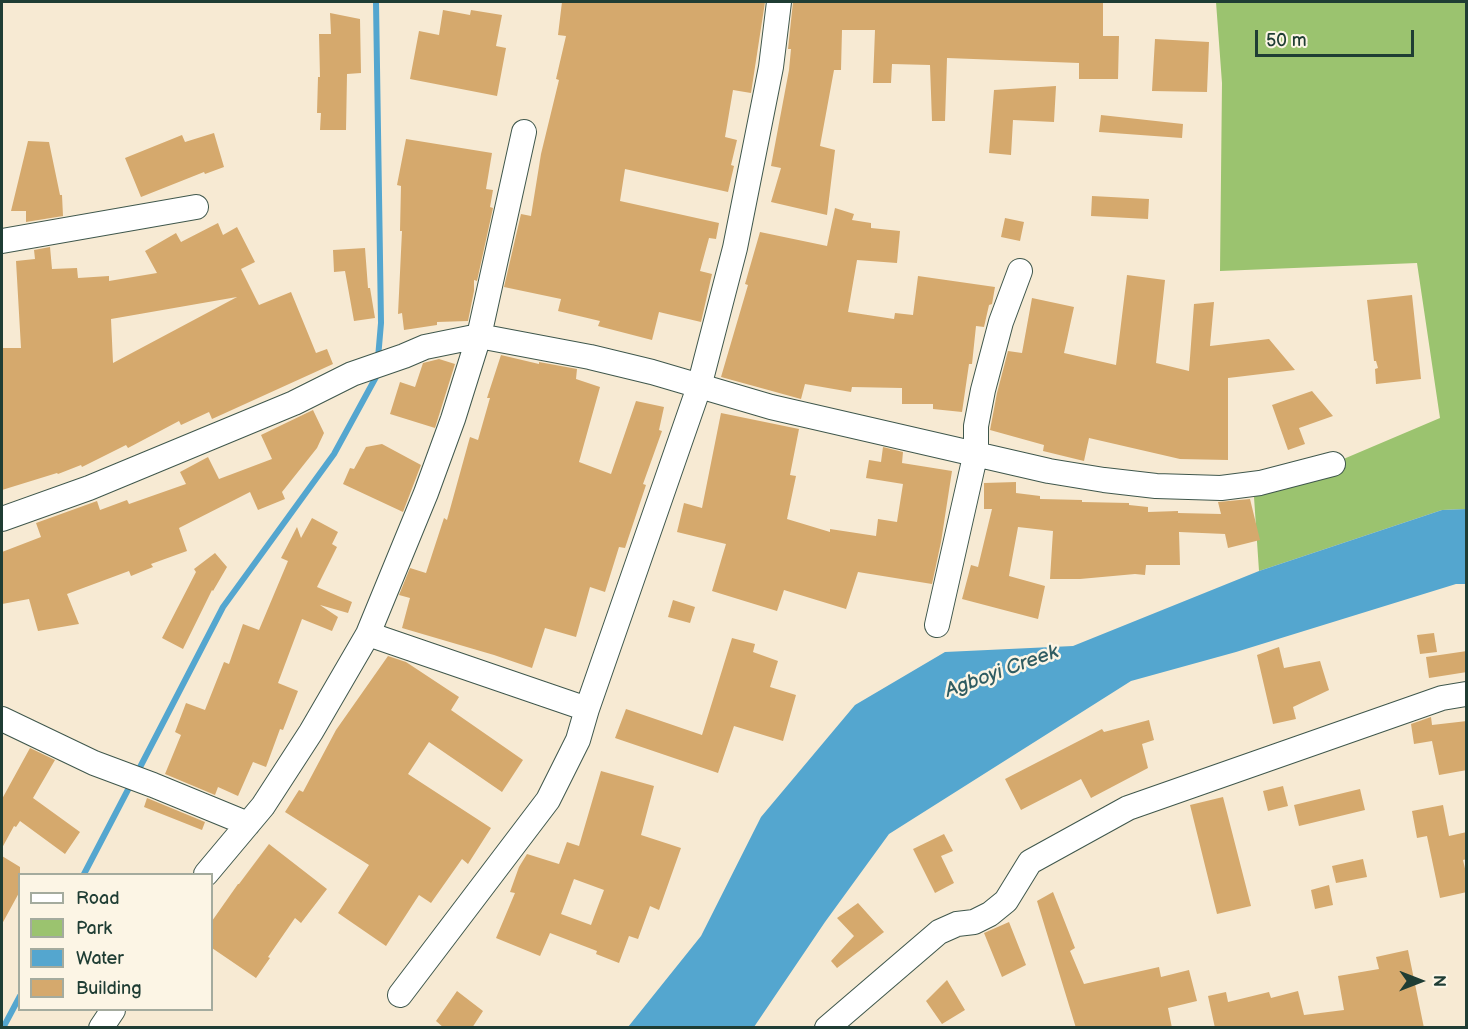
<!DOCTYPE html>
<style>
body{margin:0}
#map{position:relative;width:1468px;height:1029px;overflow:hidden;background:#f7ead3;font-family:"Balsamiq Sans",sans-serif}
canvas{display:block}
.frame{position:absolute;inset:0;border:3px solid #1f3d34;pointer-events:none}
.legend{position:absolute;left:18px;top:873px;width:195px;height:138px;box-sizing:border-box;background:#fcf5e5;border:2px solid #a4ab9e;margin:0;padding:8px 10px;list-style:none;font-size:18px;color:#1f3d34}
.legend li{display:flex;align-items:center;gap:12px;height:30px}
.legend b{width:30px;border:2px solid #a4ab9e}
.north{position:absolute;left:1390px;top:951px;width:60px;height:60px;-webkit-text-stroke:4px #fcf5e5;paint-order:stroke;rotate:90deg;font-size:16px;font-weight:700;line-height:24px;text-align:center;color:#1f3d34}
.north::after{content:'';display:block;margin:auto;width:21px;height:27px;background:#1f3d34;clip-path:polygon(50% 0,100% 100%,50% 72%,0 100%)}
.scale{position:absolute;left:1255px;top:30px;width:159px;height:27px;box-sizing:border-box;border:3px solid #1f3d34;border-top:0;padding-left:8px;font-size:18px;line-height:21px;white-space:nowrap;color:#1f3d34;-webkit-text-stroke:4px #fcf5e5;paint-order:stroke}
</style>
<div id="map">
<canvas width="1468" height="1029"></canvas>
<div class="frame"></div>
<ul class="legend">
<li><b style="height:8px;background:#fff"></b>Road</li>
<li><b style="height:16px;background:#9bc36f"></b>Park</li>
<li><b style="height:16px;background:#54a6cf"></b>Water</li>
<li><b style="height:16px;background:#d5a96d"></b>Building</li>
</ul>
<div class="north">N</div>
<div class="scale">50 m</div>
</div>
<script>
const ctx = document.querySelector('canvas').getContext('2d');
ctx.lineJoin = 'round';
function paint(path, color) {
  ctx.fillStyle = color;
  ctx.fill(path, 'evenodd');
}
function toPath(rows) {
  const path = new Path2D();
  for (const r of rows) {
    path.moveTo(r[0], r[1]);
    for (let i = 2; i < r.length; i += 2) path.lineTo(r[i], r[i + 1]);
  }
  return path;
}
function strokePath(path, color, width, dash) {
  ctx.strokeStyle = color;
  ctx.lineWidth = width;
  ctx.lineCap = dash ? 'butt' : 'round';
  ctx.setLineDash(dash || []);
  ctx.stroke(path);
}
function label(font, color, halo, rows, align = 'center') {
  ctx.font = font + ' "Balsamiq Sans",sans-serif';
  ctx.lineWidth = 5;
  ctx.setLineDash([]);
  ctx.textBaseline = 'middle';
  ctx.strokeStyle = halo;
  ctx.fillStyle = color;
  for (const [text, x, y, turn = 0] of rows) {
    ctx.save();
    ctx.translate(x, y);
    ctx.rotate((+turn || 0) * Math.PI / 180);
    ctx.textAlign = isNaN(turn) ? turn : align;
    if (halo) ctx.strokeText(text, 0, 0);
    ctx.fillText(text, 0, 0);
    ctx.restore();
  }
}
const green = toPath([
 [1216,2,1466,2,1466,509,1442,510,1259,571,1254,497,1440,418,1417,263,1220,271,1222,83]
]);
const water = toPath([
 [1466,509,1466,584,1456,584,1236,652,1131,681,889,834,825,922,754,1027,628,1027,701,936,761,817,855,705,945,652,1073,646,1259,571,1442,510]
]);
const stream = toPath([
 [376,2,381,323,378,358],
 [137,773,223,607,334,454,376,377,377,371],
 [84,874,132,782],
 [3,1028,20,996]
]);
const building = toPath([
 [562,2,765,2,751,93,733,90,725,137,737,140,731,165,734,166,728,192,625,169,620,201,719,223,716,239,709,238,700,271,712,274,701,322,659,312,652,340,598,326,600,321,558,311,561,299,504,287,521,214,531,216,541,154,559,80,556,79,566,36,558,35],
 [793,2,1103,2,1103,36,1119,36,1118,79,1079,79,1079,63,947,58,945,121,932,121,930,65,892,64,891,83,873,83,875,30,842,30,841,70,834,70,820,146,835,150,827,215,771,202,781,168,771,166,789,70,791,49,788,49],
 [443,10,470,15,471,10,502,15,496,46,506,48,497,96,410,79,419,31,439,35],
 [330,13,360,19,361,73,347,74,346,130,320,130,321,113,317,113,318,77,320,77,319,34,331,34],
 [1155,39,1209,42,1207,92,1152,91],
 [1056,86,1054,122,1013,120,1011,155,989,153,994,90],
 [1101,115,1183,124,1182,138,1099,132],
 [214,133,224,167,205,174,204,172,141,197,125,158,182,135,185,142],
 [406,139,492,153,486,189,493,190,490,207,493,208,477,281,474,280,474,291,468,321,437,322,437,325,404,330,402,313,398,314,402,231,400,231,401,186,397,185],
 [28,141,49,142,60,195,62,195,63,216,26,222,26,211,11,211],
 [1092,196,1149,199,1148,219,1091,216],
 [835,208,854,214,852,220,871,223,871,228,900,231,897,263,857,260,848,312,894,319,895,313,913,315,918,276,995,287,992,304,989,305,984,327,976,326,972,364,969,364,962,412,933,409,933,404,902,404,902,388,852,387,851,392,805,384,801,399,721,377,748,285,745,284,760,232,827,246],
 [1005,218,1024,222,1020,241,1001,237],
 [218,223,223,235,237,227,255,262,241,269,259,305,291,292,316,353,327,349,333,364,212,419,209,412,181,425,179,421,128,448,126,445,82,467,81,465,58,474,57,473,2,490,2,348,21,348,16,261,35,259,34,250,50,247,52,269,77,268,78,278,109,276,109,281,157,273,145,251,176,233,181,242],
 [237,297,113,363,111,319],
 [365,248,368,288,370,288,375,318,354,321,345,271,334,272,333,250],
 [1127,275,1165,280,1156,363,1189,371,1194,304,1214,302,1210,346,1269,339,1295,370,1228,378,1228,460,1180,459,1089,438,1084,461,1043,451,1044,445,990,430,997,393,1008,351,1022,353,1032,298,1074,307,1064,353,1116,365],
 [1412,295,1421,379,1376,384,1375,369,1378,368,1376,361,1374,361,1367,300],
 [501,355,539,364,539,362,577,369,576,379,600,387,579,462,611,474,636,401,664,407,659,430,662,431,643,484,646,485,625,548,619,547,605,592,590,587,576,637,545,628,532,668,494,655,402,628,410,598,399,595,410,568,426,573,444,518,447,520,470,437,478,440,490,398,487,398],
 [439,359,455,364,435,428,390,414,400,382,415,387,423,363],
 [1312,391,1333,416,1299,428,1305,444,1288,450,1272,405],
 [313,410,324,433,317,448,282,492,285,499,258,510,250,492,179,528,187,551,151,564,153,567,131,576,129,571,67,594,79,624,38,631,29,599,2,604,2,552,41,537,36,523,97,501,100,510,127,500,129,504,186,484,180,472,208,457,219,479,272,459,261,435],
 [721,413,799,429,790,475,796,476,787,519,830,532,830,529,876,536,878,519,897,522,903,484,866,478,869,460,881,462,883,447,903,452,902,463,952,471,941,542,932,584,858,572,846,609,784,590,777,611,712,591,726,544,677,532,684,503,702,508],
 [382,444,421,465,403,512,343,484,350,468,354,469,366,447],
 [1016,482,1016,493,1040,496,1040,499,1082,500,1082,502,1129,503,1129,505,1148,507,1148,512,1178,511,1178,513,1221,514,1218,502,1250,499,1260,540,1228,548,1225,534,1179,532,1180,565,1146,565,1145,575,1135,574,1080,579,1050,579,1053,531,1018,527,1009,576,1045,586,1038,619,962,599,971,565,978,567,992,509,984,509,984,483],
 [312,518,338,532,332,544,337,547,317,587,352,602,348,613,320,605,338,617,332,631,302,619,278,683,298,691,283,730,280,729,266,767,253,762,238,796,218,787,215,795,165,774,181,735,175,732,186,703,205,710,224,662,229,664,243,624,259,630,288,561,281,558,297,527,301,538],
 [215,553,227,567,213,591,212,590,183,649,162,638,196,572,194,569],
 [673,600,695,607,690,623,668,617],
 [1434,633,1437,652,1420,654,1417,635],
 [732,638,755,644,753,652,778,661,770,687,796,695,783,741,734,726,718,773,615,738,626,709,702,735],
 [1279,647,1284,668,1320,661,1329,690,1293,707,1296,719,1273,724,1257,655],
 [1467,651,1467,672,1429,678,1426,657],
 [388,656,406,662,459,697,451,710,523,760,502,792,429,742,408,774,491,828,468,864,462,859,431,903,419,895,386,946,338,913,369,865,285,812,299,790,303,792,336,730],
 [1431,717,1432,725,1467,721,1467,770,1439,775,1432,741,1414,744,1411,724],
 [1149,720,1154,740,1142,744,1148,768,1091,798,1081,779,1021,810,1005,779,1102,729,1104,732],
 [30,748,55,760,33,798,80,832,65,854,20,821,16,827,14,826,2,848,2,799],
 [601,771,654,786,641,835,681,848,659,910,650,906,638,939,629,936,619,963,596,954,597,951,550,933,540,956,496,938,515,893,510,892,519,867,527,854,559,864,567,842,579,846],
 [574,879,604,890,591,925,561,914],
 [1283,786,1288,806,1268,811,1263,791],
 [1360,789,1365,810,1299,826,1294,805],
 [1223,797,1251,906,1217,914,1190,805],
 [147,798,205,822,202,830,144,807],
 [1443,805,1449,836,1467,832,1467,859,1463,860,1467,877,1467,892,1440,898,1427,836,1417,838,1412,811],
 [944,834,953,851,941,856,954,883,935,893,913,849],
 [269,844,327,889,301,923,295,918,268,957,270,958,256,978,212,948,212,921,238,884,239,884],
 [2,856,20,867,20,891,2,924],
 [1363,859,1367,877,1336,883,1332,866],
 [1329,885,1333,905,1315,909,1311,890],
 [1053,892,1075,948,1070,951,1084,984,1159,967,1161,977,1189,970,1197,1001,1168,1008,1172,1028,1076,1028,1037,901],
 [858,903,884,932,837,968,831,961,854,936,837,918],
 [1009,922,1026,965,1002,977,984,933],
 [1408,950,1424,1028,1215,1028,1208,996,1226,992,1228,1002,1269,992,1271,998,1298,991,1304,1015,1344,1010,1338,976,1379,969,1376,957],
 [947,980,965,1010,942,1024,926,1001],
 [457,991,483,1011,472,1028,444,1028,436,1021]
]);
const street = toPath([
 [2,241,196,207],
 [2,519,89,488,294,403,352,374,404,356,425,347,479,336,590,357,652,372,771,407,1049,471,1104,480,1156,486,1221,488,1260,483,1333,464],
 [937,625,976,452,976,426,983,390,1001,322,1020,271],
 [368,634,587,709],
 [2,719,94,763,153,785,248,824],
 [206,874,263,806,311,732,368,634,426,493,453,419,479,336,524,132],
 [400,995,548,800,578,740,587,709,699,387,735,248,771,67,779,2],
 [101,1028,113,1010],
 [827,1028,939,932,957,924,974,922,990,914,1006,901,1030,862,1128,808,1442,698,1466,694]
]);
const waterNames = [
 ["Agboyi Creek",1002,672,-20]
];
paint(green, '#9bc36f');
paint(water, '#54a6cf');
strokePath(stream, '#54a6cf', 6);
paint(building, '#d5a96d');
strokePath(street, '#3f574c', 26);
strokePath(street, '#fff', 24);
label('italic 20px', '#2f5c62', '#fcf5e5', waterNames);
</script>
